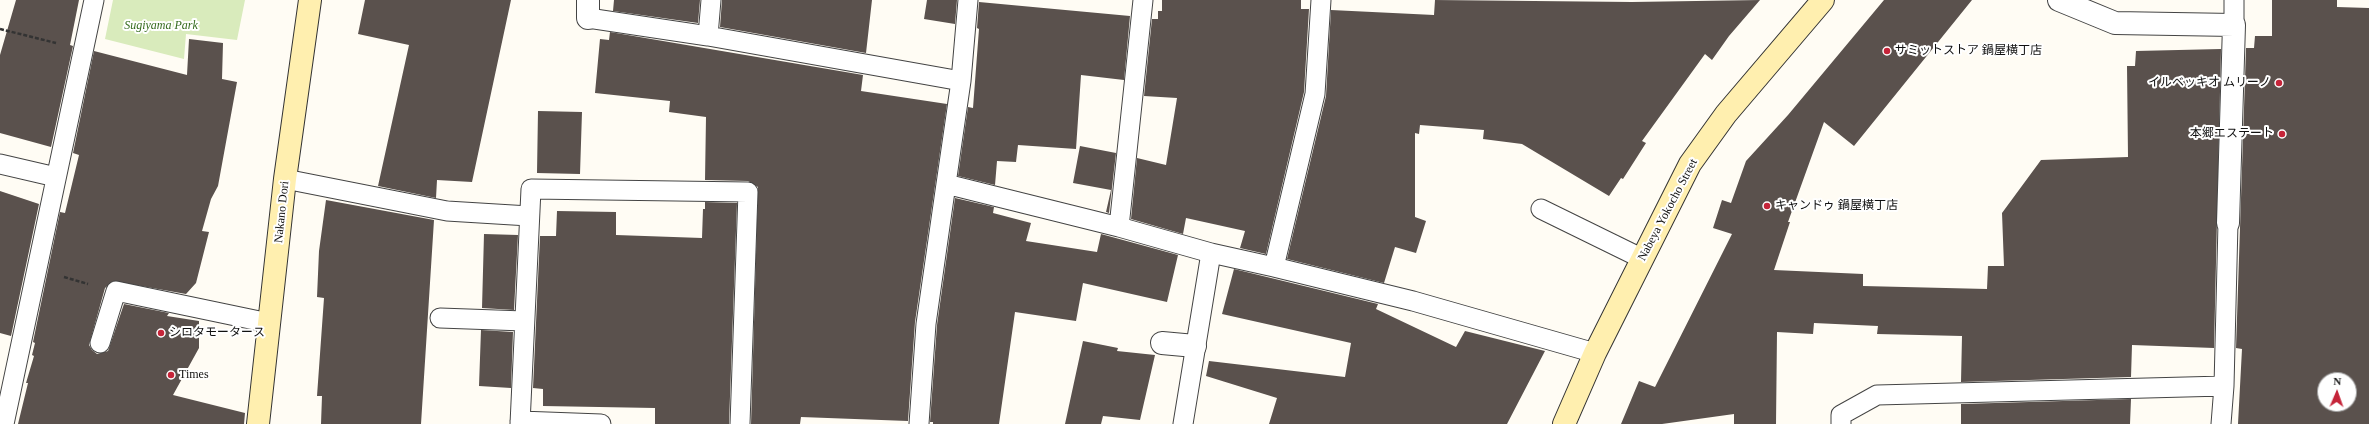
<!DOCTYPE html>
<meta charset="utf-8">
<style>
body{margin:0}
#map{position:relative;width:2369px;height:424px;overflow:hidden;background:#fffcf4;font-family:"Times New Roman",serif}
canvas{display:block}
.north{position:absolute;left:2317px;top:372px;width:40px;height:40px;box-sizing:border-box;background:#fff;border:1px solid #a0a0a0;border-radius:50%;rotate:2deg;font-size:11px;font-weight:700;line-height:16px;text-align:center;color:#111}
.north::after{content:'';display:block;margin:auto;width:14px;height:18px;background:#c52439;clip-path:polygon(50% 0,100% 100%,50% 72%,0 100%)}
</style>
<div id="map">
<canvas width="2369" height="424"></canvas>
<div class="north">N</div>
</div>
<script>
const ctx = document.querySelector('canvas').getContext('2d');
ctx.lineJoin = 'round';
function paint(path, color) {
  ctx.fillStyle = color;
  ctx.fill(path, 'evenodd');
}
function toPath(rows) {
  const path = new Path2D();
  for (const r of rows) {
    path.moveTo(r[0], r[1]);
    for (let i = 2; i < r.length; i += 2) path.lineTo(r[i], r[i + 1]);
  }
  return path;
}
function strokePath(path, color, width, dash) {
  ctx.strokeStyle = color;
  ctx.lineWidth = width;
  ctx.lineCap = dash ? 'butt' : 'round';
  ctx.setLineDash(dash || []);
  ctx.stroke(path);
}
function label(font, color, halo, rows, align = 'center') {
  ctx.font = font + ' "Times New Roman","Noto Sans JP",serif';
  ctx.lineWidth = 4;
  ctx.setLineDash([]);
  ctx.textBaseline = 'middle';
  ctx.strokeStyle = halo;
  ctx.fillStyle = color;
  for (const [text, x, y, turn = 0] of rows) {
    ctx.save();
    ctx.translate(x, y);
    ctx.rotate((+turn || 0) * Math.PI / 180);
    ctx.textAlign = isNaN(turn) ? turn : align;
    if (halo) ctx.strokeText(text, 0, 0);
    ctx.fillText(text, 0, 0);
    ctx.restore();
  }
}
const green = toPath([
 [113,0,245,0,237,40,186,34,184,59,105,39]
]);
const building = toPath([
 [16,0,79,0,70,45,73,46,51,147,0,133,0,55],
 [365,0,511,0,472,182,437,180,436,198,378,186,409,45,358,34],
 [614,0,700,0,698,23,613,11],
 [722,0,872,0,866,53,720,27],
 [927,0,957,0,955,24,924,19],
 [1162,0,1301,0,1301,9,1309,9,1304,92,1266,254,1240,248,1245,231,1186,218,1183,234,1131,219,1137,158,1166,165,1177,98,1144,96,1152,19,1158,19,1158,11,1162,11],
 [1435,0,1632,2,1760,0,1729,36,1712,60,1705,54,1642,141,1646,143,1623,179,1621,178,1609,196,1522,144,1483,139,1484,130,1420,125,1419,134,1415,133,1415,217,1426,221,1416,253,1395,247,1384,283,1287,259,1326,96,1331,10,1434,15],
 [1884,0,1972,0,1854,146,1824,122,1788,222,1790,222,1774,270,1863,274,1863,286,1987,289,1988,266,2004,266,2002,213,2041,160,2128,157,2127,66,2135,66,2136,51,2221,49,2214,348,2132,345,2131,377,1961,382,1962,336,1877,334,1878,326,1814,323,1813,334,1777,332,1776,424,1734,424,1734,414,1662,424,1621,424,1639,381,1655,387,1732,234,1713,228,1722,200,1731,203,1746,161,1788,115],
 [2272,0,2337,0,2337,7,2369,8,2369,424,2238,424,2242,349,2236,348,2246,48,2254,48,2255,36,2272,36],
 [2325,380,2349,380,2349,404,2325,404],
 [979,2,1130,16,1124,80,1081,75,1076,149,1018,145,1016,162,997,161,995,185,958,176,968,107,973,108,979,29,977,28],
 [610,32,863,75,861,91,947,104,915,322,908,421,801,417,800,424,751,424,758,187,748,181,705,180,706,117,669,112,670,101,595,93,600,39,609,40],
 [189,39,223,43,222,79,237,82,218,186,211,199,202,231,209,232,196,283,186,294,113,281,105,288,89,345,92,350,97,354,108,351,124,304,169,313,167,316,199,321,199,348,173,395,245,413,244,424,18,424,28,383,26,383,34,356,32,355,35,343,33,342,60,212,65,213,79,155,73,153,94,51,187,75],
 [538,111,582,112,580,174,537,173],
 [1080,146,1116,153,1109,213,1106,212,1111,190,1073,183],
 [0,191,39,204,11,336,0,333],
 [955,198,994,207,993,213,1031,223,1026,241,1097,252,1101,234,1178,255,1167,302,1083,283,1076,321,1015,312,999,424,933,424,933,422,930,422,937,325],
 [326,200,434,220,421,424,321,424,322,396,317,396,324,298,317,297,319,251],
 [705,202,737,203,729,424,655,424,655,408,543,406,543,389,533,388,540,236,556,236,557,211,616,212,616,235,702,238,703,209,705,209],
 [484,234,518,235,514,310,482,308],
 [1234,269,1378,304,1376,309,1456,347,1465,331,1545,351,1507,424,1269,424,1277,398,1206,376,1209,361,1345,377,1351,343,1222,314],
 [481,330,513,332,511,388,479,386],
 [1083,341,1118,348,1117,351,1155,355,1140,420,1103,416,1101,424,1065,424],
 [2131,399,2130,424,1961,424,1961,404]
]);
const path = toPath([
 [0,29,56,43],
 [64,277,88,284]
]);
const lane = toPath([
 [1321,0,1315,94,1274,267,1413,301,1595,353],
 [588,18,708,36,961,81],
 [2234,25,2234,0],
 [708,36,711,0],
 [0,164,56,177],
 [285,179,447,211,529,216],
 [946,184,961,81,968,0],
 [1541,209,1643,259],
 [1119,227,1143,0],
 [1211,253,1274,267],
 [440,318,524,321],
 [100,343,116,291,269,323],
 [520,421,601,424],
 [4,424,94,0],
 [520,424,531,189,748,192,740,424],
 [919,424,926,324,946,184,1119,227,1211,253,1183,424],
 [1841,424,1841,415,1877,395,2224,386],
 [2221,424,2224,386,2228,223]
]);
const street = toPath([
 [2059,0,2115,23,2234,25,2228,223],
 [588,18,588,0],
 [1162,343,1195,346]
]);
const secondary = toPath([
 [258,424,285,179,310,0],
 [1564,424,1595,353,1690,164,1726,114,1823,0]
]);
const markers = [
 [1887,51,4,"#c52439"],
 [2279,83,4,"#c52439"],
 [2282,134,4,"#c52439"],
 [1767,206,4,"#c52439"],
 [161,333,4,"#c52439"],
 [171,375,4,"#c52439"]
];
const parkNames = [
 ["Sugiyama Park",161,26]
];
const poiNames = [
 ["サミットストア 鍋屋横丁店",1895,51],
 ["イルベッキオ ムリーノ",2271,83,"right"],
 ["本郷エステート",2274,134,"right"],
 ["キャンドゥ 鍋屋横丁店",1775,206],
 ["シロタモータース",169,333],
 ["Times",179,375]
];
const streetNames = [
 ["Nabeya Yokocho Street",1668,210,-62],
 ["Nakano Dori",282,212,-84]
];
paint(green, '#d9ebbc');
paint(building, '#5a514d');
strokePath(lane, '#444', 21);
strokePath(street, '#444', 24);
strokePath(secondary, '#333', 24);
strokePath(path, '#333', 2.5, [4, 2]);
strokePath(lane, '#fff', 19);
strokePath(street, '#fff', 22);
strokePath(secondary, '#ffefaf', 22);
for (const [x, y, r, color] of markers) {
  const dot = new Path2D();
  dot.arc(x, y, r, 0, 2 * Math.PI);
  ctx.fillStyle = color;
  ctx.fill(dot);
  strokePath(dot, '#fff', 1.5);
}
label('italic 12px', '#356b1e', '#fff', parkNames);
label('12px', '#111', '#fff', poiNames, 'left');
label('12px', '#111', '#fff', streetNames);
</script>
